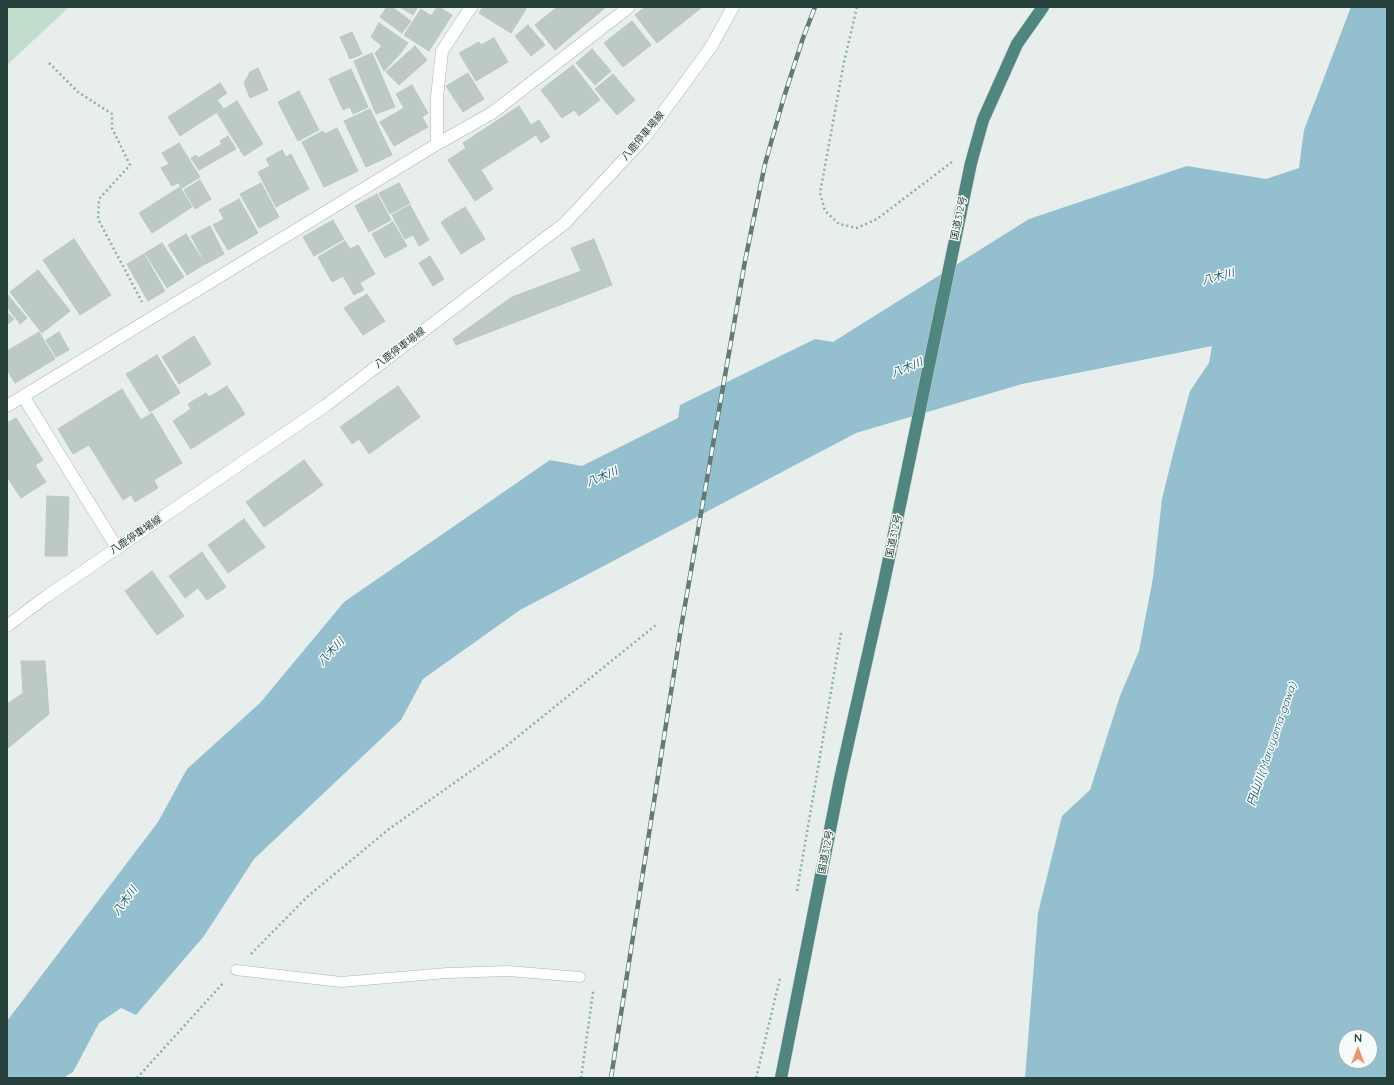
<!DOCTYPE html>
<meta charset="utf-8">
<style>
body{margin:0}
#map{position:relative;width:1394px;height:1085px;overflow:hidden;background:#e7eeec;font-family:Quicksand,sans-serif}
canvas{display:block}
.frame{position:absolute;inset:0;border:8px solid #26403c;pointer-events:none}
.north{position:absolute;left:1338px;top:1029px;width:40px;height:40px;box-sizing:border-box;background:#f7fbf9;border:1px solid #a3b0ad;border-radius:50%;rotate:0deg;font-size:11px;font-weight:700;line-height:16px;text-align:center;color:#26403c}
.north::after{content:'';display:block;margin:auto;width:14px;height:18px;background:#ea9869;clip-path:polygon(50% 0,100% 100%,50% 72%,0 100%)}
</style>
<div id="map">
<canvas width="1394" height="1085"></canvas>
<div class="frame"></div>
<div class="north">N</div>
</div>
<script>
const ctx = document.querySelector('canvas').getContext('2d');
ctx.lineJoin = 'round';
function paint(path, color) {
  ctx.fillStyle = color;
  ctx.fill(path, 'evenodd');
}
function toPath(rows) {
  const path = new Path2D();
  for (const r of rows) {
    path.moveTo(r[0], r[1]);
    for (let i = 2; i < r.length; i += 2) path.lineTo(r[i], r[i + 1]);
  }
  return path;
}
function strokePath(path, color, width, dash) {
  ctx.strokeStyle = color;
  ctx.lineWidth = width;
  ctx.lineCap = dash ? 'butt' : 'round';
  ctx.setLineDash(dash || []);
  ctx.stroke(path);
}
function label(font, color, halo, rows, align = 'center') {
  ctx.font = font + ' Quicksand,"Noto Sans JP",sans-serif';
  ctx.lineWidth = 3;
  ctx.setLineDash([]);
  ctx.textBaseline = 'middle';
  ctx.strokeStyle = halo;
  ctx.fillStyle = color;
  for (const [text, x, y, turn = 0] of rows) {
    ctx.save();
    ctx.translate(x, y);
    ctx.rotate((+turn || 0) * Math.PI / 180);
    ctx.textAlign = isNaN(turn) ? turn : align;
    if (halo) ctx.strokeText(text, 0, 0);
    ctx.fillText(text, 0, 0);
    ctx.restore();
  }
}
const green = toPath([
 [7,7,69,7,7,65]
]);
const water = toPath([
 [1351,7,1387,7,1387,1078,1025,1078,1038,913,1062,816,1090,790,1120,696,1139,651,1153,578,1162,499,1174,450,1190,391,1209,363,1212,346,1022,384,856,433,520,610,423,679,401,720,254,859,204,936,136,1015,121,1008,99,1023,73,1072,63,1078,7,1078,7,1021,158,822,187,769,260,703,344,602,550,460,582,466,678,418,680,405,815,339,833,342,1029,219,1187,166,1266,179,1299,168,1304,130],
 [1346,1037,1370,1037,1370,1061,1346,1061]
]);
const building = toPath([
 [387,7,392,7,411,21,402,33,380,17,387,7],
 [400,7,418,7,413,15,400,7],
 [437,7,439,7,452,15,429,51,404,35,421,9,431,16,437,7],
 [483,7,523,7,526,9,511,33,479,13,483,7],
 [557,7,606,7,555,50,535,25,557,7],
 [645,7,700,7,701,8,657,43,635,15,645,7],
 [632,21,651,45,623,67,604,43,632,21],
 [379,23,408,43,399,55,384,71,375,53,382,46,371,37,379,23],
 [528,25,545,45,531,56,515,36,528,25],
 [352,32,362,54,350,59,340,37,352,32],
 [494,38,508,62,476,81,459,53,479,42,481,45,494,38],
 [415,46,427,60,399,85,386,72,415,46],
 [592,49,611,71,595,85,576,63,592,49],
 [372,53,395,107,376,114,354,61,372,53],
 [573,65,600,100,579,116,574,110,562,118,541,90,573,65],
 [258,68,268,90,250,98,244,83,250,72,258,68],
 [351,69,368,107,353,114,350,107,343,110,329,79,351,69],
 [468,73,484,99,463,112,446,86,468,73],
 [613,74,635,100,617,115,595,89,613,74],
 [220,83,227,93,217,100,223,108,180,136,168,117,220,83],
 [412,85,428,113,422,117,428,127,394,146,380,122,404,108,396,94,412,85],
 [299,91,319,130,298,141,278,102,299,91],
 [237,101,263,144,244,156,217,113,237,101],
 [519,106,531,125,539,120,550,137,541,143,536,135,481,170,493,189,475,201,448,160,466,148,463,143,519,106],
 [370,109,392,155,366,167,344,121,370,109],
 [337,128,358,171,324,187,302,142,323,131,325,134,337,128],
 [228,136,236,149,199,170,191,158,196,155,198,158,222,144,220,141,228,136],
 [179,143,200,177,182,188,178,183,172,186,161,168,169,164,162,153,179,143],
 [282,150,286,157,291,154,309,189,276,207,258,172,270,166,266,159,282,150],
 [200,180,211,199,195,209,184,190,200,180],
 [261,183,279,217,259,228,240,194,261,183],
 [399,183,410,203,390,214,379,193,399,183],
 [180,187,192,207,152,233,139,213,180,187],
 [377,194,391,220,369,232,355,206,377,194],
 [239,199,258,233,228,250,213,225,224,219,219,210,239,199],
 [410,205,429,240,419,246,413,235,405,239,392,215,410,205],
 [465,207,485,239,461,254,441,222,465,207],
 [333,220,344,239,314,256,303,237,333,220],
 [393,222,407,246,385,258,372,234,393,222],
 [210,226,224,254,206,264,191,236,210,226],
 [186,234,205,264,187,275,168,245,186,234],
 [74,239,111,295,80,315,43,260,74,239],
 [594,239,612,285,456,345,453,339,512,297,581,271,571,248,594,239],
 [345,241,350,249,358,245,375,274,360,283,364,290,354,295,343,276,332,282,318,257,345,241],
 [162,243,184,277,167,288,145,253,162,243],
 [144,254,165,291,148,301,127,264,144,254],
 [430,256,444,279,433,286,419,263,430,256],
 [38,270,70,311,42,333,10,292,38,270],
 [7,294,27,318,20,324,7,307,7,294],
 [367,294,385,321,363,335,344,308,367,294],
 [7,312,14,319,7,325,7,312],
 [39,332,55,359,15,383,7,370,7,351,39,332],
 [59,332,69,350,56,357,46,340,59,332],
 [194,336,211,364,179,384,162,357,194,336],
 [157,355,180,393,150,412,126,374,157,355],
 [227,386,245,414,191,449,173,421,191,409,188,404,206,393,209,397,227,386],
 [398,386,420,417,369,454,359,439,352,444,340,427,398,386],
 [122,389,141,420,152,413,182,463,154,480,158,488,135,502,131,495,123,500,89,445,73,454,58,429,122,389],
 [16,418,43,460,35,465,46,482,21,498,7,477,7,423,16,418],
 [304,460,323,485,264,527,246,502,304,460],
 [47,496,69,497,67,556,45,556,47,496],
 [244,519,265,547,228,573,208,545,244,519],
 [202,552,226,587,207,600,198,588,185,598,169,576,202,552],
 [152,571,184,616,157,635,125,591,152,571],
 [21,661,45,661,49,714,7,749,7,704,23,693,21,661]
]);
const path = toPath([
 [857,7,844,62,820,193,825,211,839,224,857,228,877,219,952,162],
 [49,63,78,92,112,114,112,128,130,165,99,199,98,219,142,302],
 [797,891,841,633],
 [251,954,307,897,389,829,505,747,656,625],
 [137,1078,224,982],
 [581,1078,593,993,590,990],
 [756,1078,780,978]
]);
const service = toPath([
 [236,970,341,982,447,973,508,971,580,977]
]);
const minor = toPath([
 [437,144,437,97,442,51,471,7],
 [23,396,117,548],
 [7,406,437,144,492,113,629,7]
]);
const secondary = toPath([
 [7,626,47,596,325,406,565,223,645,137,711,47,733,7]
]);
const trunk = toPath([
 [781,1078,840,779,883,587,971,163,983,120,1017,44,1043,7]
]);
const rail = toPath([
 [611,1078,681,628,745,261,765,164,784,97,803,38,815,7]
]);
const streetNames = [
 ["八鹿停車場線",643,136,-50],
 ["国道312号",959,218,-78],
 ["八鹿停車場線",400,348,-37],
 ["八鹿停車場線",136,535,-34],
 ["国道312号",894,536,-78],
 ["国道312号",826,852,-79]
];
const waterNames = [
 ["八木川",1218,277,-15],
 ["八木川",907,368,-22],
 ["八木川",602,477,-23],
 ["八木川",331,652,-47],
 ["円山川(Maruyama-gawa)",1272,744,-71],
 ["八木川",125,901,-54]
];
paint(green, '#c1decc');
paint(water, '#93bfcf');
paint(building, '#bcc9c5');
strokePath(building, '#b9c8c3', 1);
strokePath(service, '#a9b6b4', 11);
strokePath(minor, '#a9b6b4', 13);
strokePath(secondary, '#a6b9b5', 13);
strokePath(trunk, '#c2cac8', 13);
strokePath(path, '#89b0a8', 2.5, [2, 3]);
strokePath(service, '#fff', 10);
strokePath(minor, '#fff', 12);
strokePath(secondary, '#fff', 12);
strokePath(trunk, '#508680', 12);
strokePath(rail, '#617b77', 4.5);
strokePath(rail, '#f7fbf9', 3, [9]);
label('10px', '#26403c', '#f7fbf9', streetNames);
label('italic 11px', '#236179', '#f7fbf9', waterNames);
</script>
